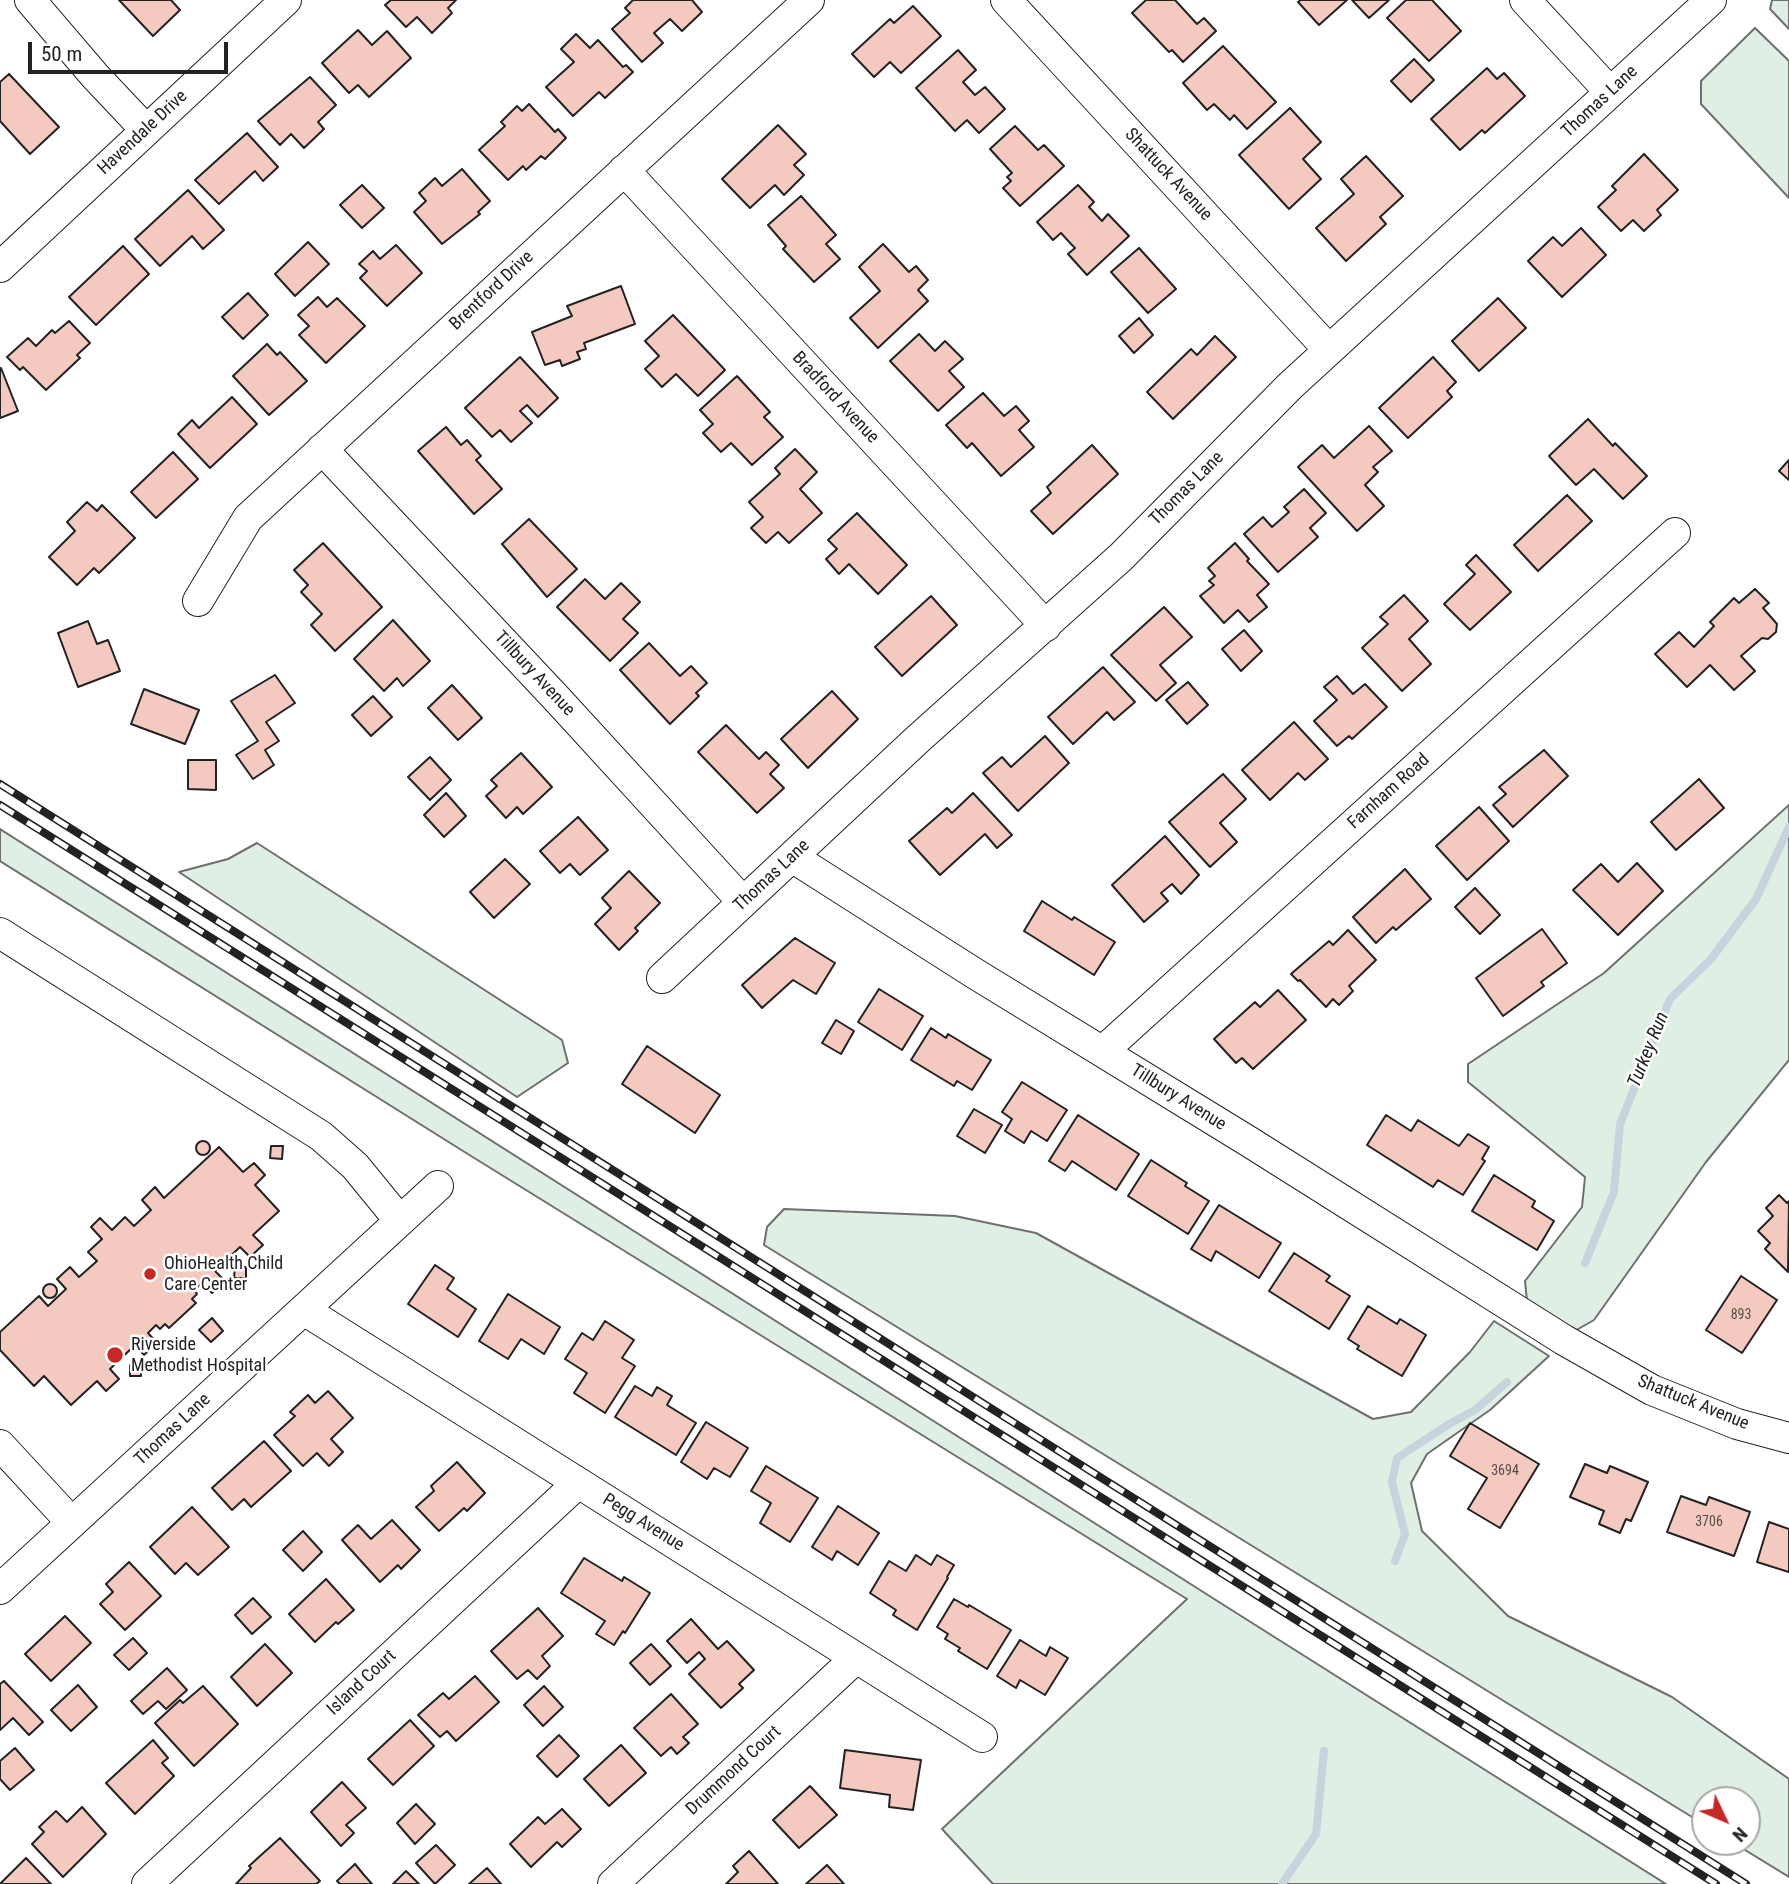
<!DOCTYPE html>
<style>
body{margin:0}
#map{position:relative;width:1789px;height:1884px;overflow:hidden;background:#fff;font-family:"Roboto Condensed",sans-serif}
canvas{display:block}
.north{position:absolute;left:1691px;top:1786px;width:70px;height:70px;box-sizing:border-box;background:#fff;border:2px solid #a7a7a7;border-radius:50%;rotate:134deg;font-size:19px;font-weight:700;line-height:28px;text-align:center;color:#222}
.north::after{content:'';display:block;margin:auto;width:24px;height:32px;background:#c62828;clip-path:polygon(50% 0,100% 100%,50% 72%,0 100%)}
.scale{position:absolute;left:28px;top:42px;width:200px;height:32px;box-sizing:border-box;border:4px solid #222;border-top:0;padding-left:9px;font-size:21px;line-height:24px;white-space:nowrap;color:#222;-webkit-text-stroke:5px #fff;paint-order:stroke}
</style>
<div id="map">
<canvas width="1789" height="1884"></canvas>
<div class="north">N</div>
<div class="scale">50 m</div>
</div>
<script>
const ctx = document.querySelector('canvas').getContext('2d');
ctx.lineJoin = 'round';
function paint(path, color) {
  ctx.fillStyle = color;
  ctx.fill(path, 'evenodd');
}
function toPath(rows) {
  const path = new Path2D();
  for (const r of rows) {
    if (r.length === 3) {
      path.moveTo(r[0] + r[2], r[1]);
      path.arc(r[0], r[1], r[2], 0, 2 * Math.PI);
      continue;
    }
    path.moveTo(r[0], r[1]);
    for (let i = 2; i < r.length; i += 2) path.lineTo(r[i], r[i + 1]);
  }
  return path;
}
function strokePath(path, color, width, dash) {
  ctx.strokeStyle = color;
  ctx.lineWidth = width;
  ctx.lineCap = dash ? 'butt' : 'round';
  ctx.setLineDash(dash || []);
  ctx.stroke(path);
}
function label(font, color, halo, rows, align = 'center') {
  ctx.font = font + ' "Roboto Condensed",sans-serif';
  ctx.lineWidth = 5;
  ctx.setLineDash([]);
  ctx.textBaseline = 'middle';
  ctx.strokeStyle = halo;
  ctx.fillStyle = color;
  for (const [text, x, y, turn = 0] of rows) {
    ctx.save();
    ctx.translate(x, y);
    ctx.rotate((+turn || 0) * Math.PI / 180);
    ctx.textAlign = isNaN(turn) ? turn : align;
    if (halo) ctx.strokeText(text, 0, 0);
    ctx.fillText(text, 0, 0);
    ctx.restore();
  }
}
const green = toPath([
 [1772,0,1789,0,1789,29,1770,9,1772,0],
 [1755,28,1789,61,1789,198,1701,104,1701,81,1755,28],
 [1789,805,1789,1060,1706,1162,1594,1320,1573,1332,1527,1301,1525,1281,1582,1207,1585,1177,1468,1082,1468,1064,1604,973,1789,805],
 [0,829,1230,1609,1666,1884,993,1884,942,1829,1187,1599,471,1156,0,861,0,829],
 [257,843,562,1040,568,1063,517,1097,179,872,228,859,257,843],
 [784,1209,955,1216,1036,1233,1373,1419,1411,1412,1470,1352,1494,1321,1549,1356,1490,1410,1427,1454,1411,1483,1422,1531,1508,1616,1672,1697,1789,1779,1789,1877,1732,1842,1747,1842,1747,1800,1705,1800,1705,1825,764,1245,767,1227,784,1209]
]);
const stream = toPath([
 [1585,1263,1614,1192,1620,1124,1670,999,1711,959,1756,899,1789,827],
 [1395,1561,1405,1534,1392,1482,1397,1458,1449,1424,1475,1410,1507,1382],
 [1282,1884,1316,1834,1324,1751]
]);
const building = toPath([
 [119,0,171,0,180,10,153,36,119,0],
 [391,0,456,0,448,8,452,13,432,33,417,17,406,27,385,5,391,0],
 [633,0,692,0,702,12,682,31,670,19,654,33,663,43,642,62,612,29,630,13,625,8,633,0],
 [1146,0,1175,0,1197,24,1204,18,1216,31,1183,62,1172,50,1169,52,1132,13,1146,0],
 [1301,0,1347,0,1319,25,1298,2,1301,0],
 [1352,0,1389,0,1369,18,1352,0],
 [1406,0,1432,0,1461,31,1429,61,1387,18,1406,0],
 [913,6,941,36,901,73,890,62,874,77,852,54,890,19,894,23,913,6],
 [358,30,372,45,387,31,411,58,369,97,358,85,349,93,322,63,358,30],
 [576,34,590,48,598,40,623,67,626,65,633,72,605,98,599,92,573,116,546,87,574,62,561,49,576,34],
 [1223,46,1276,102,1247,129,1234,115,1230,120,1214,104,1207,110,1183,83,1223,46],
 [958,50,976,70,963,82,975,95,985,87,1005,109,979,133,967,120,955,131,916,88,958,50],
 [1414,59,1434,80,1411,102,1391,81,1414,59],
 [1487,68,1497,79,1504,73,1525,96,1485,133,1482,130,1460,150,1431,119,1487,68],
 [9,74,59,127,30,154,0,121,0,82,9,74],
 [310,77,336,105,318,122,324,129,304,148,291,134,280,145,258,121,310,77],
 [529,104,555,132,558,129,566,138,545,159,541,156,526,170,523,166,508,180,479,150,505,126,501,122,517,106,522,111,529,104],
 [1290,108,1321,142,1303,159,1321,179,1289,209,1239,155,1290,108],
 [778,125,806,154,794,165,804,175,784,195,775,185,750,208,722,179,778,125],
 [1015,126,1038,150,1044,145,1064,166,1020,206,1003,188,1011,181,1007,177,1012,173,990,149,1015,126],
 [247,133,278,167,263,181,255,171,219,204,195,180,247,133],
 [1644,154,1678,190,1657,210,1661,215,1644,231,1633,220,1621,231,1598,207,1616,190,1612,186,1644,154],
 [1366,156,1403,196,1380,217,1386,224,1346,261,1316,228,1354,194,1341,179,1366,156],
 [462,169,490,201,478,212,480,214,442,244,414,212,426,201,419,193,435,178,442,186,462,169],
 [362,185,384,208,362,228,340,205,362,185],
 [1078,185,1094,202,1089,207,1102,221,1108,214,1129,236,1087,275,1068,254,1075,248,1071,244,1061,233,1053,240,1037,222,1078,185],
 [188,190,224,230,203,249,192,236,160,266,135,239,188,190],
 [801,196,836,235,826,244,840,259,814,282,783,249,786,246,768,225,801,196],
 [1581,228,1606,255,1562,297,1528,261,1553,237,1562,246,1581,228],
 [308,242,329,264,295,296,275,274,308,242],
 [883,244,909,272,916,266,928,280,918,290,928,301,878,348,850,318,880,291,859,267,883,244],
 [396,245,422,273,387,306,360,278,367,271,359,264,373,251,380,259,396,245],
 [123,246,149,274,96,325,69,297,123,246],
 [1139,248,1176,289,1148,313,1111,272,1139,248],
 [621,286,635,324,584,343,586,349,577,352,580,359,562,366,560,360,545,365,532,332,572,316,567,306,621,286],
 [248,293,268,315,243,339,222,317,248,293],
 [318,297,327,307,337,298,365,326,326,363,299,335,309,326,298,315,318,297],
 [1498,298,1526,328,1479,371,1452,341,1498,298],
 [673,315,725,370,698,396,676,374,662,387,645,369,659,356,645,341,673,315],
 [1139,318,1153,335,1134,353,1119,336,1139,318],
 [69,321,90,343,77,355,80,358,46,390,23,367,20,370,7,357,28,338,36,346,52,330,55,333,69,321],
 [919,334,935,351,945,341,963,359,949,371,964,387,938,411,890,361,919,334],
 [1215,336,1236,357,1173,419,1147,392,1191,349,1197,355,1215,336],
 [267,344,277,355,280,352,307,381,269,415,233,376,267,344],
 [520,357,558,398,538,417,527,405,520,411,532,423,511,442,500,430,492,437,465,408,520,357],
 [1433,357,1456,382,1447,391,1452,397,1408,438,1379,408,1433,357],
 [1,368,18,411,0,418,0,369,1,368],
 [737,376,770,412,764,417,783,437,752,465,731,443,721,452,703,433,713,424,700,410,737,376],
 [983,393,1004,416,1016,406,1029,421,1019,430,1034,447,1001,476,972,443,967,448,946,425,983,393],
 [232,397,257,424,210,468,178,434,192,420,199,428,232,397],
 [1588,419,1613,446,1615,443,1647,476,1623,499,1594,469,1576,485,1549,456,1588,419],
 [1369,426,1392,451,1373,467,1378,472,1365,485,1384,506,1357,531,1298,467,1322,445,1334,458,1369,426],
 [446,427,461,445,467,440,481,456,476,460,502,489,474,514,418,451,446,427],
 [1092,445,1118,474,1053,534,1031,511,1051,493,1047,487,1092,445],
 [795,449,817,472,800,489,822,513,789,543,778,532,766,543,751,528,763,517,749,502,780,474,775,468,795,449],
 [173,452,198,479,156,518,131,492,173,452],
 [1789,460,1789,480,1779,471,1789,460],
 [1304,489,1326,513,1310,528,1318,537,1278,572,1244,534,1263,517,1272,527,1289,512,1284,507,1304,489],
 [1567,495,1592,521,1538,571,1514,545,1567,495],
 [87,502,97,511,102,505,135,538,99,573,94,568,77,585,49,557,75,531,67,522,87,502],
 [857,513,907,565,878,594,849,564,839,574,826,559,837,549,828,540,857,513],
 [529,519,577,569,547,597,502,544,529,519],
 [323,543,382,607,335,651,311,625,322,614,301,592,308,585,294,570,323,543],
 [1235,543,1249,559,1247,561,1269,584,1257,595,1267,607,1249,622,1238,610,1224,623,1200,596,1214,585,1209,581,1215,576,1208,568,1235,543],
 [1476,555,1511,592,1470,630,1444,604,1475,574,1466,565,1476,555],
 [585,579,605,599,621,583,640,602,623,619,638,633,610,661,557,607,585,579],
 [1755,589,1769,603,1763,608,1777,624,1776,632,1768,639,1762,638,1741,656,1755,671,1734,690,1710,665,1687,687,1655,654,1679,632,1694,647,1714,626,1710,622,1734,598,1739,603,1755,589],
 [1404,595,1428,621,1409,639,1431,664,1402,691,1362,648,1388,624,1380,617,1404,595],
 [931,596,957,625,902,676,875,647,931,596],
 [1164,607,1192,637,1160,665,1176,683,1156,701,1111,655,1164,607],
 [393,620,430,661,403,686,397,678,384,691,354,659,393,620],
 [88,621,97,644,108,640,120,671,78,687,58,633,88,621],
 [1244,630,1262,651,1241,671,1222,649,1244,630],
 [649,643,680,676,691,666,707,683,696,693,699,696,670,724,620,670,649,643],
 [1103,667,1135,702,1114,720,1107,712,1073,744,1048,717,1103,667],
 [275,675,295,703,266,722,279,741,265,750,274,765,253,779,236,755,258,741,231,701,275,675],
 [1337,676,1353,694,1365,684,1387,707,1352,739,1349,736,1337,746,1314,721,1337,700,1324,687,1337,676],
 [1188,682,1208,705,1187,724,1166,700,1188,682],
 [452,685,482,718,458,740,428,708,452,685],
 [144,689,199,710,185,744,131,724,144,689],
 [832,691,858,719,808,768,781,739,832,691],
 [373,696,392,717,371,736,352,715,373,696],
 [1294,722,1328,759,1305,780,1298,773,1270,800,1242,770,1294,722],
 [726,725,759,759,766,752,779,765,770,774,784,788,757,813,698,752,726,725],
 [1045,736,1069,763,1018,811,983,773,1002,757,1011,767,1045,736],
 [1544,750,1568,776,1513,827,1493,805,1506,794,1499,787,1544,750],
 [521,753,552,787,523,814,517,807,506,818,486,796,497,786,491,780,521,753],
 [430,757,451,780,430,800,408,777,430,757],
 [188,760,216,760,216,790,188,789,188,760],
 [1223,774,1246,799,1220,823,1237,842,1210,867,1169,822,1223,774],
 [1699,779,1724,808,1676,850,1651,822,1699,779],
 [446,793,466,816,444,837,424,815,446,793],
 [973,793,1012,835,997,848,985,834,940,875,909,841,947,808,952,813,973,793],
 [1479,807,1509,841,1467,880,1436,846,1479,807],
 [578,817,608,850,580,875,570,864,560,873,540,851,578,817],
 [1165,836,1199,875,1181,894,1172,884,1161,893,1168,901,1144,922,1112,885,1165,836],
 [505,859,530,884,494,918,470,892,505,859],
 [1637,863,1663,891,1618,935,1573,890,1601,864,1618,882,1637,863],
 [1405,869,1431,899,1396,930,1393,927,1376,943,1353,917,1405,869],
 [629,871,660,903,635,928,638,931,619,950,595,924,611,908,602,898,629,871],
 [1475,888,1500,915,1480,934,1455,907,1475,888],
 [1042,901,1072,920,1074,917,1115,942,1094,975,1024,931,1042,901],
 [1542,929,1567,963,1541,982,1544,986,1503,1016,1476,978,1542,929],
 [1348,930,1376,960,1349,986,1353,991,1339,1005,1333,999,1326,1007,1300,980,1298,981,1291,974,1329,941,1333,945,1348,930],
 [795,938,835,963,816,994,793,980,762,1008,742,985,795,938],
 [879,989,923,1016,902,1050,858,1022,879,989],
 [1278,990,1306,1020,1253,1069,1242,1058,1236,1063,1214,1039,1255,1002,1260,1007,1278,990],
 [836,1020,854,1031,841,1054,822,1043,836,1020],
 [931,1028,946,1038,948,1034,991,1060,972,1090,957,1081,954,1086,911,1060,931,1028],
 [647,1046,720,1095,695,1133,622,1084,647,1046],
 [1022,1082,1067,1110,1047,1141,1031,1131,1024,1143,1005,1131,1012,1119,1002,1112,1022,1082],
 [974,1109,1002,1125,985,1153,957,1136,974,1109],
 [1078,1115,1139,1154,1116,1190,1072,1161,1065,1171,1049,1161,1078,1115],
 [1386,1115,1411,1131,1418,1120,1459,1146,1468,1134,1489,1147,1482,1159,1485,1161,1463,1195,1438,1180,1433,1187,1367,1145,1386,1115],
 [203,1148,7],
 [271,1146,283,1146,282,1159,270,1158,271,1146],
 [219,1147,243,1172,254,1163,265,1175,255,1185,279,1211,253,1235,263,1245,250,1257,240,1247,215,1271,225,1281,212,1293,202,1283,194,1290,197,1294,192,1299,196,1303,169,1328,165,1324,160,1329,156,1325,148,1333,157,1343,144,1355,135,1345,110,1369,119,1379,106,1391,97,1381,71,1405,44,1376,34,1386,0,1350,0,1332,39,1296,48,1306,66,1289,57,1279,70,1267,79,1277,97,1261,88,1252,102,1239,91,1227,100,1218,112,1230,125,1217,134,1226,151,1210,142,1200,155,1187,164,1198,219,1147],
 [1151,1160,1187,1183,1185,1186,1209,1201,1188,1234,1128,1196,1151,1160],
 [1494,1175,1535,1201,1532,1207,1554,1221,1537,1250,1472,1211,1494,1175],
 [1779,1195,1787,1203,1789,1201,1788,1272,1765,1249,1770,1243,1758,1231,1773,1216,1766,1208,1779,1195],
 [1219,1205,1281,1243,1259,1278,1216,1251,1211,1261,1191,1249,1219,1205],
 [1294,1253,1330,1276,1326,1281,1350,1296,1329,1329,1269,1291,1294,1253],
 [435,1265,454,1278,447,1289,476,1309,458,1337,408,1304,435,1265],
 [235,1266,246,1267,246,1278,234,1278,235,1266],
 [1741,1276,1777,1300,1742,1353,1706,1330,1741,1276],
 [50,1291,7],
 [508,1294,560,1327,544,1354,521,1339,508,1359,479,1341,508,1294],
 [1368,1306,1397,1324,1400,1319,1426,1335,1402,1376,1357,1349,1359,1346,1348,1339,1368,1306],
 [212,1318,223,1331,211,1342,199,1330,212,1318],
 [605,1321,634,1340,622,1358,635,1366,605,1413,574,1393,587,1373,565,1359,582,1333,593,1340,605,1321],
 [130,1365,141,1365,141,1376,130,1376,130,1365],
 [635,1386,652,1396,657,1387,672,1396,667,1405,696,1423,676,1455,615,1417,635,1386],
 [328,1391,353,1418,331,1439,343,1452,329,1466,317,1453,303,1466,274,1435,295,1416,290,1412,308,1395,315,1403,328,1391],
 [706,1422,748,1448,730,1477,714,1468,707,1479,681,1462,706,1422],
 [1470,1423,1539,1464,1500,1528,1468,1509,1487,1478,1450,1456,1470,1423],
 [264,1441,291,1471,251,1507,244,1499,232,1510,212,1488,264,1441],
 [457,1462,485,1493,467,1511,464,1508,439,1531,416,1507,434,1491,431,1486,457,1462],
 [1585,1464,1607,1473,1610,1466,1648,1482,1631,1521,1626,1519,1620,1533,1599,1524,1604,1511,1570,1497,1585,1464],
 [766,1466,818,1498,790,1542,760,1523,771,1503,751,1491,766,1466],
 [1681,1496,1706,1505,1709,1497,1750,1512,1734,1556,1667,1532,1681,1496],
 [838,1506,879,1533,858,1565,837,1551,832,1560,812,1547,838,1506],
 [192,1507,229,1547,198,1575,186,1563,175,1574,150,1547,192,1507],
 [392,1520,420,1550,401,1569,398,1565,380,1582,342,1540,358,1525,371,1539,392,1520],
 [1769,1522,1789,1529,1789,1572,1757,1562,1769,1522],
 [303,1531,322,1552,303,1571,283,1550,303,1531],
 [916,1555,931,1565,937,1555,954,1565,947,1577,948,1578,917,1630,893,1615,896,1610,870,1593,889,1561,906,1571,916,1555],
 [584,1558,622,1581,624,1577,650,1593,625,1633,623,1631,614,1645,596,1634,605,1621,561,1593,584,1558],
 [129,1562,161,1596,125,1630,100,1604,113,1592,106,1584,129,1562],
 [326,1579,354,1610,338,1624,336,1622,315,1642,289,1614,326,1579],
 [253,1598,271,1617,252,1634,235,1615,253,1598],
 [954,1599,968,1607,969,1605,1011,1630,987,1669,958,1651,960,1648,945,1639,948,1634,937,1627,954,1599],
 [538,1608,563,1636,542,1656,550,1666,537,1679,528,1670,517,1679,491,1651,538,1608],
 [65,1616,91,1643,51,1681,25,1654,65,1616],
 [691,1619,718,1649,727,1641,754,1670,739,1684,743,1688,721,1708,689,1674,705,1659,699,1652,687,1663,667,1641,691,1619],
 [133,1638,147,1653,129,1670,114,1655,133,1638],
 [1020,1640,1046,1656,1050,1647,1068,1658,1045,1695,1020,1680,1016,1688,997,1676,1020,1640],
 [265,1644,292,1673,257,1706,231,1677,265,1644],
 [651,1644,671,1666,650,1685,630,1663,651,1644],
 [167,1668,187,1690,166,1709,158,1701,143,1714,131,1701,167,1668],
 [475,1676,499,1702,456,1741,447,1731,440,1737,418,1715,443,1693,449,1699,475,1676],
 [4,1681,43,1722,29,1735,13,1718,0,1730,0,1684,4,1681],
 [78,1685,97,1707,71,1731,51,1710,78,1685],
 [203,1686,238,1724,194,1766,155,1723,180,1700,183,1703,203,1686],
 [544,1686,563,1707,543,1726,524,1705,544,1686],
 [671,1694,698,1724,683,1737,689,1743,677,1754,671,1747,661,1756,634,1728,671,1694],
 [410,1720,434,1746,393,1785,368,1759,410,1720],
 [559,1735,579,1756,557,1777,537,1756,559,1735],
 [153,1740,168,1758,162,1763,174,1776,135,1814,106,1783,153,1740],
 [621,1745,646,1773,609,1806,584,1779,621,1745],
 [15,1748,34,1770,10,1790,0,1779,0,1761,15,1748],
 [845,1750,921,1760,913,1810,889,1807,890,1795,840,1788,845,1750],
 [342,1782,366,1808,346,1825,354,1833,341,1846,311,1812,342,1782],
 [810,1786,837,1815,799,1848,773,1820,810,1786],
 [416,1804,435,1824,415,1844,397,1823,416,1804],
 [82,1807,106,1834,63,1877,32,1844,44,1832,39,1827,56,1811,67,1822,82,1807],
 [562,1809,581,1829,562,1847,557,1842,531,1867,510,1844,538,1817,545,1824,562,1809],
 [280,1838,320,1881,316,1884,236,1884,251,1868,249,1866,280,1838],
 [436,1845,455,1865,435,1884,416,1863,436,1845],
 [749,1851,778,1884,726,1884,738,1872,733,1866,749,1851],
 [26,1858,51,1884,0,1884,26,1858],
 [355,1864,364,1875,372,1884,340,1884,337,1881,355,1864],
 [827,1865,844,1884,806,1884,827,1865],
 [487,1868,501,1884,469,1884,487,1868],
 [406,1871,419,1884,393,1884,406,1871]
]);
const minor = toPath([
 [30,0,95,76,146,130],
 [1006,0,1329,350],
 [1525,0,1610,92],
 [624,170,1046,626],
 [0,267,286,0],
 [322,449,558,700,743,902],
 [198,601,248,518,809,0],
 [792,857,974,973,1248,1141,1564,1340,1652,1390,1737,1424,1789,1438],
 [0,933,321,1136,355,1166,400,1221],
 [662,978,918,739,1121,557,1290,386,1711,0],
 [1103,1051,1675,533],
 [304,1310,982,1737],
 [0,1445,72,1523],
 [0,1589,438,1186],
 [147,1884,578,1483],
 [613,1884,856,1658]
]);
const rail = toPath([
 [0,784,1746,1884],
 [0,805,1716,1884]
]);
const markers = [
 [150,1274,7,"#c62828"],
 [115,1355,9,"#c62828"]
];
const numberNames = [
 ["893",1741,1315],
 ["3694",1505,1471],
 ["3706",1709,1522]
];
const streetNames = [
 ["Thomas Lane",1600,102,-43],
 ["Havendale Drive",143,133,-43],
 ["Shattuck Avenue",1168,175,47],
 ["Brentford Drive",492,291,-43],
 ["Bradford Avenue",835,398,47],
 ["Thomas Lane",1187,489,-45],
 ["Tillbury Avenue",534,674,47],
 ["Farnham Road",1389,792,-42],
 ["Thomas Lane",772,876,-43],
 ["Tillbury Avenue",1178,1098,32],
 ["Shattuck Avenue",1693,1403,22],
 ["Thomas Lane",173,1430,-43],
 ["Pegg Avenue",643,1523,32],
 ["Island Court",362,1683,-43],
 ["Drummond Court",734,1771,-43]
];
const poiNames = [
 ["OhioHealth Child",164,1264],
 ["Care Center",164,1285],
 ["Riverside",131,1345],
 ["Methodist Hospital",131,1366]
];
const waterNames = [
 ["Turkey Run",1649,1050,-68]
];
paint(green, '#e0efe3');
strokePath(green, '#6f6f6f', 2);
strokePath(stream, '#c7d3dd', 8);
paint(building, '#f3c9c0');
strokePath(building, '#222', 2);
strokePath(minor, '#222', 32);
strokePath(minor, '#fff', 30);
strokePath(rail, '#222', 8);
strokePath(rail, '#fff', 5, [16]);
for (const [x, y, r, color] of markers) {
  const dot = new Path2D();
  dot.arc(x, y, r, 0, 2 * Math.PI);
  ctx.fillStyle = color;
  ctx.fill(dot);
  strokePath(dot, '#fff', 2.5);
}
label('14px', '#564c4a', null, numberNames);
label('18px', '#222', '#fff', streetNames);
label('18px', '#222', '#fff', poiNames, 'left');
label('italic 19px', '#222', '#fff', waterNames);
</script>
